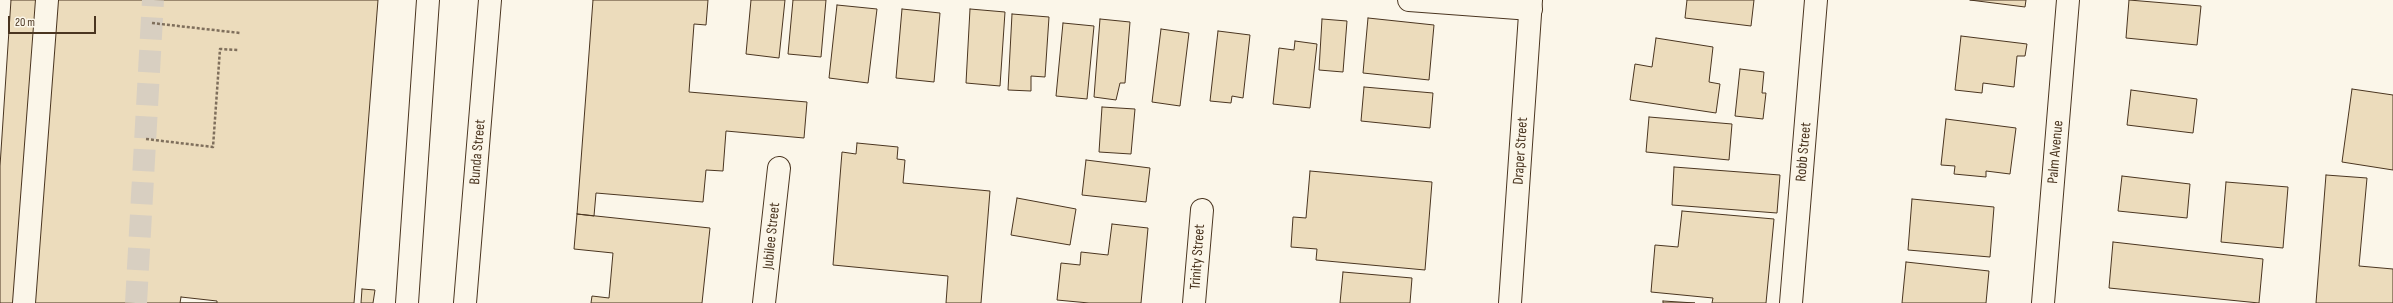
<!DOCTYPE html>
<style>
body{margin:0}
#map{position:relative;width:2393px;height:303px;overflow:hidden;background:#fbf6e9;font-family:"Sofia Sans Condensed",sans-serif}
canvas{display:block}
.scale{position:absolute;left:8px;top:16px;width:88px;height:18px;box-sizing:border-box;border:2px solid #4a3520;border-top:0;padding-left:5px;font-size:12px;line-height:14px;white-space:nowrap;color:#4a3520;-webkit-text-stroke:3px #fbf6e9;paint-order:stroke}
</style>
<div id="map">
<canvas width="2393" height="303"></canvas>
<div class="scale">20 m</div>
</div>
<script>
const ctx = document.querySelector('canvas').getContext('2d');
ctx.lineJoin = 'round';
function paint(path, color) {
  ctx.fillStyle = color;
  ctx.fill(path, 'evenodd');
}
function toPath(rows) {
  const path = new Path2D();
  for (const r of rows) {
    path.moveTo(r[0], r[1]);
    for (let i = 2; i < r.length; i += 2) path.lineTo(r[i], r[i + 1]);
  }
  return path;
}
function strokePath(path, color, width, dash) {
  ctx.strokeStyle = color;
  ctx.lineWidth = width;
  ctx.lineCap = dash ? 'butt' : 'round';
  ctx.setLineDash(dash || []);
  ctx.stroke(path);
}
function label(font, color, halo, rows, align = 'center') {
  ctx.font = font + ' "Sofia Sans Condensed",sans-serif';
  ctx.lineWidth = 3;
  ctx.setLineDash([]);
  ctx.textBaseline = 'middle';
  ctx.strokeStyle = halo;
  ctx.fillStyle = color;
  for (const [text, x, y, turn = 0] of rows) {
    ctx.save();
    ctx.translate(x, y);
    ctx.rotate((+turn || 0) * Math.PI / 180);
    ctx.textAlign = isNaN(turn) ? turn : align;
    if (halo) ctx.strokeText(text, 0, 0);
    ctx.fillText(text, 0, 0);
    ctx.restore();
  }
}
const building = toPath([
 [11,0,378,0,354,303,0,303,0,166,11,0],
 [593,0,708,0,706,25,694,24,689,92,807,102,804,138,726,131,723,171,706,170,703,202,596,193,594,216,577,214,593,0],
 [751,0,785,0,779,58,746,54,751,0],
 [793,0,826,0,821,57,788,54,793,0],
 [1687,0,1754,0,1751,26,1685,18,1687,0],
 [1970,0,2026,0,2025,7,1970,0],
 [2129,0,2201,6,2197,45,2126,38,2129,0],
 [837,5,877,9,868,83,829,78,837,5],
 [902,9,940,13,934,82,896,78,902,9],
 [970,9,1005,12,1000,86,966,83,970,9],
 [1012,14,1049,17,1045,77,1031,76,1031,91,1008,90,1012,14],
 [1368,18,1434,25,1429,80,1363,73,1368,18],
 [1100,19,1130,22,1125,83,1120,83,1116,100,1094,97,1100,19],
 [1322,19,1347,21,1343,72,1319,70,1322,19],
 [1063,23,1094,26,1087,99,1056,96,1063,23],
 [1161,29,1189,33,1180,106,1152,102,1161,29],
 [1218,31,1250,35,1243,98,1232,96,1231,103,1210,101,1218,31],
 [1961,36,2027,44,2025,56,2017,56,2014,87,1983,83,1982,93,1955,90,1961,36],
 [1656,38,1713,47,1709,82,1720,84,1716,113,1630,100,1635,64,1652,67,1656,38],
 [1295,41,1317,44,1310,108,1273,104,1279,48,1294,50,1295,41],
 [1740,69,1764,72,1762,93,1766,93,1763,119,1735,116,1740,69],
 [1364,87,1433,93,1430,128,1361,121,1364,87],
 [2352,89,2393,95,2393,170,2342,162,2352,89],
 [2131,90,2197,99,2193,133,2127,125,2131,90],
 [1102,107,1135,109,1131,154,1099,152,1102,107],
 [1649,117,1732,124,1729,160,1646,152,1649,117],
 [1946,119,2016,128,2010,174,1986,171,1986,177,1954,174,1955,166,1941,165,1946,119],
 [857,143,898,147,897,159,905,160,903,183,990,191,981,303,946,303,948,276,833,265,842,152,856,154,857,143],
 [1086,160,1150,168,1146,202,1082,195,1086,160],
 [1674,167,1780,175,1777,213,1672,205,1674,167],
 [1310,171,1432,182,1425,270,1316,260,1317,249,1291,247,1293,217,1306,218,1310,171],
 [2326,175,2367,178,2359,266,2393,269,2393,303,2316,303,2326,175],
 [2122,176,2190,184,2187,218,2118,211,2122,176],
 [2226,182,2288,187,2283,248,2221,242,2226,182],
 [1017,198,1076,209,1070,245,1011,235,1017,198],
 [1912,199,1994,207,1990,257,1908,250,1912,199],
 [1682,211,1774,219,1766,303,1712,303,1713,298,1651,292,1655,245,1678,247,1682,211],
 [577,214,710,228,702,303,591,303,592,296,609,298,613,253,574,249,577,214],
 [1112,224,1148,228,1141,303,1089,303,1057,300,1061,263,1080,265,1081,252,1108,255,1112,224],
 [2113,242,2263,259,2259,303,2109,288,2113,242],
 [1906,262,1989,271,1986,303,1902,303,1906,262],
 [1343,272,1412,278,1410,303,1340,303,1343,272],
 [362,289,375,290,373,303,361,303,362,289],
 [181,297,217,301,217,303,180,303,181,297],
 [1663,301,1695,303,1663,303,1663,301]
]);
const minorTunnel = toPath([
 [136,303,153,0]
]);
const path = toPath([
 [152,23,240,33],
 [146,139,213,147,220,49,239,50]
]);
const minor = toPath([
 [1409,0,1531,9],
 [24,303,47,0],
 [407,303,428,0],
 [465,303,490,0],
 [764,303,779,168],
 [1194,303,1202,210],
 [1791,303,1816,0],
 [2043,303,2068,0]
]);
const major = toPath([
 [1510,303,1531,0]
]);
const streetNames = [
 ["Draper Street",1521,151,-86],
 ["Bunda Street",478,152,-85],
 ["Robb Street",1804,152,-85],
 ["Palm Avenue",2056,152,-85],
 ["Jubilee Street",772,236,-84],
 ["Trinity Street",1198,257,-86]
];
paint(building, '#ecdcbc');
strokePath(building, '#4a3520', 1);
strokePath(minorTunnel, '#d8cfc1', 22, [22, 11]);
strokePath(minor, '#4a3520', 24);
strokePath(major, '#4a3520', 24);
strokePath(path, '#7f6f5c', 2.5, [3, 2]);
strokePath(minor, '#fbf6e9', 22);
strokePath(major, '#fbf6e9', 22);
label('15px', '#4a3520', '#fbf6e9', streetNames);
</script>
